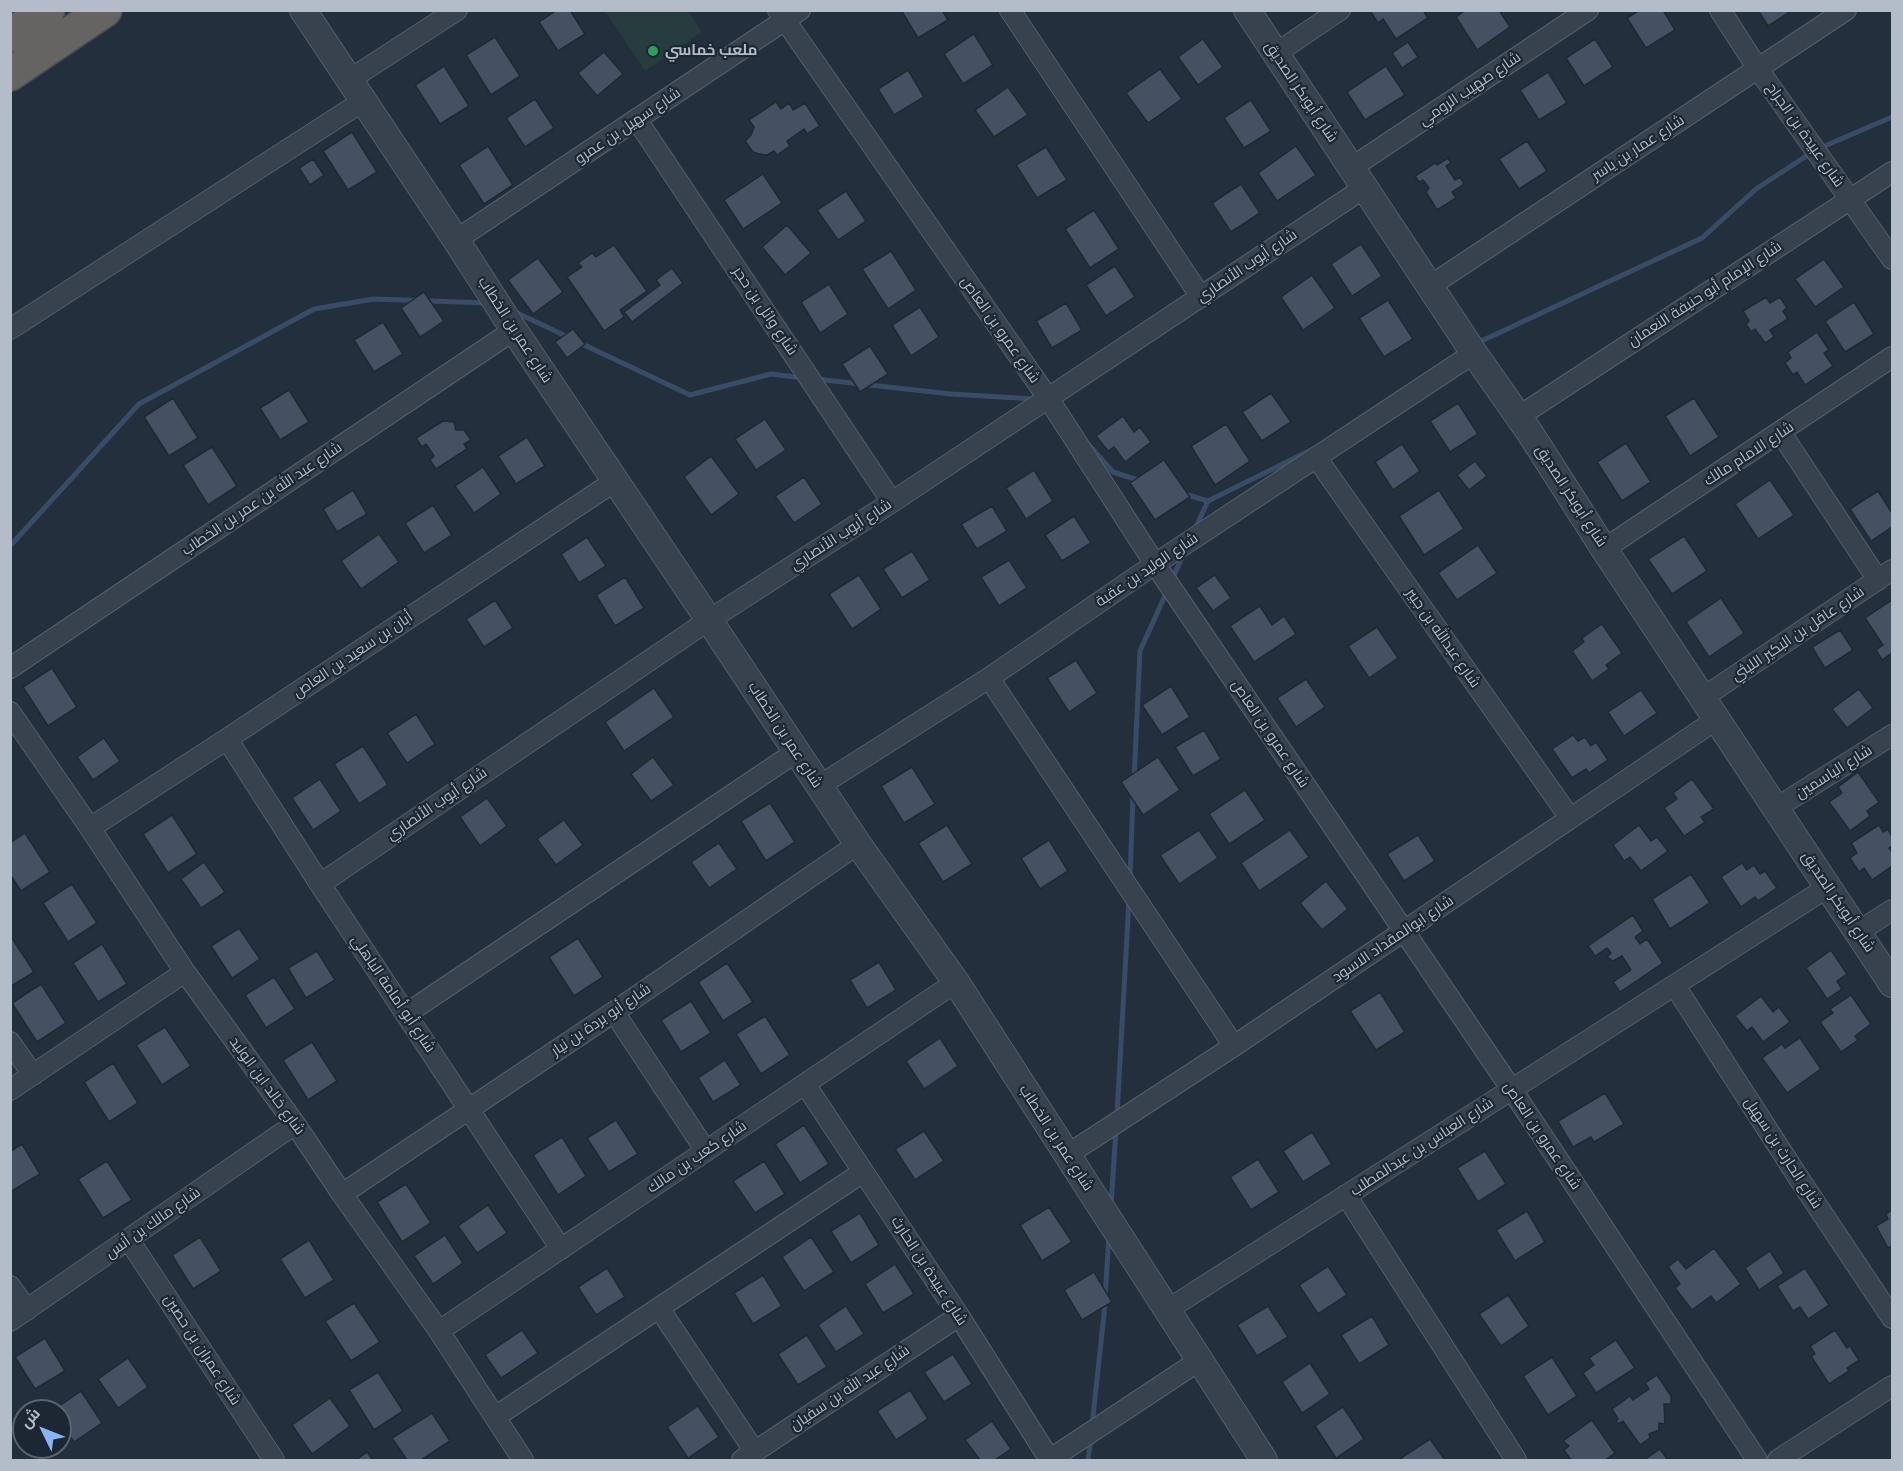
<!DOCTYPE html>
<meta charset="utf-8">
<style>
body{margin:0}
#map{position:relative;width:1903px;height:1471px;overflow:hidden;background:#242f3e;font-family:Figtree,Cairo,sans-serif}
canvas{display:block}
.frame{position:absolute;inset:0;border:12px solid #b4bcc9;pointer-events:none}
.north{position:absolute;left:12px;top:1399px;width:60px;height:60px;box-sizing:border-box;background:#1d2633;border:2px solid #59626f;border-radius:50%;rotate:313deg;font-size:16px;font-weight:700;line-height:24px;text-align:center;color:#b4bcc9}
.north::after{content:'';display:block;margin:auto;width:21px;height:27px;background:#8ab4f8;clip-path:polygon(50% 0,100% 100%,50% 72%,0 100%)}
</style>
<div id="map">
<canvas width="1903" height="1471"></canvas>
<div class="frame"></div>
<div class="north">ش</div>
</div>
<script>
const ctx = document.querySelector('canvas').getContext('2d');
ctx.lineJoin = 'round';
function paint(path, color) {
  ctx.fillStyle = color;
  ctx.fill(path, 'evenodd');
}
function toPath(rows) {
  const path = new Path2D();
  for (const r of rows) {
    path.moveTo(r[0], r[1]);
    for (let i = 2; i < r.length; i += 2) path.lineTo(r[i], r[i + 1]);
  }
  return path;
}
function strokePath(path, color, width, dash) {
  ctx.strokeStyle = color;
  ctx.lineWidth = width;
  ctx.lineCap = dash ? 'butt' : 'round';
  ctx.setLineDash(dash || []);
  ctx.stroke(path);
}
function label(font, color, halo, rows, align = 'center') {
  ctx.font = font + ' Figtree,Cairo,sans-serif';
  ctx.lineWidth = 4.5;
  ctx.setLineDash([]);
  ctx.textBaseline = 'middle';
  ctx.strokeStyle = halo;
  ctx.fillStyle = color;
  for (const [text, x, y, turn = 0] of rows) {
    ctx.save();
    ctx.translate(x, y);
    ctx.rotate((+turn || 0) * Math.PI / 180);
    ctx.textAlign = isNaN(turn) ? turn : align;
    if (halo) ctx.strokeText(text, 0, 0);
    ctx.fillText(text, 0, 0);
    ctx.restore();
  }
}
const green = toPath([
 [605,11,688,11,702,32,645,71]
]);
const stream = toPath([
 [1820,148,1892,117],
 [513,311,570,338],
 [578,342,690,395,771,374,804,378],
 [1475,344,1702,238,1756,189,1811,153],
 [816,379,951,394,1034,399],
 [1089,445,1113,472,1141,481],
 [1184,494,1208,501,1309,451],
 [1194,531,1208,501],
 [10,546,139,404,314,309,374,299,488,303],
 [1172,580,1184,553],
 [1134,780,1140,651,1167,591],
 [1130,878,1133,795],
 [1117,1115,1129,900],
 [1111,1205,1116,1130],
 [1092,1426,1104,1314,1109,1235],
 [1088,1460,1091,1438]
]);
const building = toPath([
 [557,10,570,10,585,34,558,51,539,22,557,10],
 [901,10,942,10,948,20,918,38,901,10],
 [1373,10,1423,10,1428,18,1396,39,1383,19,1378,23,1371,12,1373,10],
 [1466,10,1499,10,1510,27,1477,50,1456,17,1466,10],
 [1640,10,1663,10,1675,30,1646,48,1627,18,1640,10],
 [1758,10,1793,10,1768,26,1758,10],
 [974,34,993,65,963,84,944,54,974,34],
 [495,37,520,76,491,95,466,55,495,37],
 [1203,39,1223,67,1198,85,1178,57,1203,39],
 [1595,39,1613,67,1584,86,1566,58,1595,39],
 [1408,42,1418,57,1402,68,1392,53,1408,42],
 [604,52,623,74,597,96,578,73,604,52],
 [444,66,469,106,440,124,415,85,444,66],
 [1386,66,1405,95,1365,120,1347,92,1386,66],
 [1160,69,1182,99,1148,123,1126,93,1160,69],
 [908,70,924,97,894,115,878,89,908,70],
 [1548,72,1567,103,1539,120,1520,90,1548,72],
 [1008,87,1028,115,994,137,975,110,1008,87],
 [535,99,554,128,525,147,506,118,535,99],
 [1251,100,1271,131,1244,148,1224,118,1251,100],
 [776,102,781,109,789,103,793,110,805,103,820,126,807,134,804,129,787,141,790,146,777,155,774,151,767,155,759,154,753,152,745,141,751,135,754,127,749,120,776,102],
 [352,132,377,172,348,190,323,151,352,132],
 [1527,141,1547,171,1519,189,1499,159,1527,141],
 [488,146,513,185,484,204,459,165,488,146],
 [1296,146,1316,175,1277,201,1258,173,1296,146],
 [1046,147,1067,180,1037,198,1016,165,1046,147],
 [1448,158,1451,163,1446,166,1455,180,1460,177,1464,184,1452,192,1456,198,1437,210,1426,192,1429,188,1423,180,1419,182,1415,176,1435,163,1437,165,1448,158],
 [313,159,324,175,310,185,299,168,313,159],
 [763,174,782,203,743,229,724,200,763,174],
 [1241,184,1260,213,1231,232,1212,203,1241,184],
 [846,191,866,221,838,240,817,210,846,191],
 [1094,210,1119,249,1090,268,1065,229,1094,210],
 [787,225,811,253,785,275,762,247,787,225],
 [1361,244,1382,276,1352,296,1331,264,1361,244],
 [614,245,647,291,620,310,624,317,604,331,567,277,582,267,578,263,592,253,596,257,614,245],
 [891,251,916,290,888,309,862,269,891,251],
 [538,258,563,292,533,314,508,280,538,258],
 [1824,259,1844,287,1815,307,1795,279,1824,259],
 [1115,266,1135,297,1106,316,1086,285,1115,266],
 [672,268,683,283,632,322,624,312,660,285,656,280,672,268],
 [1312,275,1335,308,1303,330,1281,297,1312,275],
 [829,284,848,314,820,333,801,302,829,284],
 [424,292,444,321,420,337,401,308,424,292],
 [1766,297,1770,303,1780,297,1787,308,1783,311,1788,319,1770,330,1774,337,1765,343,1755,329,1751,332,1746,324,1749,321,1743,311,1766,297],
 [1388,300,1413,339,1384,357,1359,318,1388,300],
 [1854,302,1874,334,1845,352,1825,321,1854,302],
 [1066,303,1082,330,1052,348,1036,321,1066,303],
 [920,307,939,337,911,356,892,325,920,307],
 [383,322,403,354,374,372,354,340,383,322],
 [573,329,585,344,567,358,555,342,573,329],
 [1817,332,1829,350,1824,353,1833,366,1805,385,1797,372,1793,375,1785,363,1791,358,1788,352,1817,332],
 [870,346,888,374,860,392,842,364,870,346],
 [289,390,309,422,280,440,260,408,289,390],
 [1271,393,1291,422,1262,441,1242,412,1271,393],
 [173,398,198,438,169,456,144,417,173,398],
 [1694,398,1719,437,1690,456,1665,416,1694,398],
 [1458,403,1478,434,1450,452,1430,421,1458,403],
 [1123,416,1134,432,1140,427,1151,442,1125,462,1114,447,1108,451,1096,436,1123,416],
 [765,419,786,450,756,470,735,439,765,419],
 [443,421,454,422,456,430,464,430,471,440,464,444,467,449,436,469,430,460,434,456,426,444,422,447,416,438,443,421],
 [1226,424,1250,461,1215,485,1191,446,1226,424],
 [527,437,545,466,516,484,498,456,527,437],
 [1626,443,1651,482,1622,501,1597,462,1626,443],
 [1402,444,1420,471,1393,490,1375,462,1402,444],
 [212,447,237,486,208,505,183,465,212,447],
 [711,456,739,494,711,515,684,477,711,456],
 [1164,460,1190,497,1155,520,1130,483,1164,460],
 [1475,461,1487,476,1469,490,1457,475,1475,461],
 [483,467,501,494,474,513,455,486,483,467],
 [1034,470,1053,501,1026,519,1006,488,1034,470],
 [804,477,822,504,794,523,775,496,804,477],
 [1770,480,1794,515,1758,539,1735,504,1770,480],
 [353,490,367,514,337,532,323,509,353,490],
 [1439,490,1464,529,1424,555,1399,516,1439,490],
 [1878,491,1892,513,1892,527,1871,541,1850,509,1878,491],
 [433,505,452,535,424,553,405,523,433,505],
 [992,506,1007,531,977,549,961,524,992,506],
 [1074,516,1091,543,1062,561,1045,535,1074,516],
 [379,534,399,562,361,589,341,561,379,534],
 [1684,536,1707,571,1672,594,1648,559,1684,536],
 [587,537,606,566,579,583,561,554,587,537],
 [1478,545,1497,573,1457,600,1438,573,1478,545],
 [912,551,930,580,902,598,883,569,912,551],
 [1009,560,1027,588,999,606,981,577,1009,560],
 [859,575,881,609,852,629,829,594,859,575],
 [1215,575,1231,598,1213,611,1196,588,1215,575],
 [625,577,644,608,615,626,596,595,625,577],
 [1721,598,1744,633,1709,657,1686,622,1721,598],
 [495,600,513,628,484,647,466,619,495,600],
 [1892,600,1892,653,1882,660,1876,650,1883,645,1865,618,1892,600],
 [1260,606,1272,625,1284,616,1296,634,1254,662,1230,626,1260,606],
 [1602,624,1622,653,1606,665,1609,669,1592,681,1572,651,1584,642,1582,638,1602,624],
 [1377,627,1398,658,1369,678,1348,646,1377,627],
 [1840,630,1853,650,1825,668,1812,647,1840,630],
 [1076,660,1097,693,1069,712,1047,678,1076,660],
 [52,668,77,707,48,726,23,687,52,668],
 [1306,679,1325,707,1296,727,1277,698,1306,679],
 [1171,686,1190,717,1162,735,1142,705,1171,686],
 [654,688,674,717,624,751,605,722,654,688],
 [1859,689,1873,708,1847,728,1832,709,1859,689],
 [1641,690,1657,713,1624,736,1608,712,1641,690],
 [416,714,435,744,407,763,387,733,416,714],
 [1204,730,1221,759,1193,776,1175,747,1204,730],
 [1573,735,1578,741,1585,737,1591,746,1596,742,1608,760,1589,773,1586,769,1572,778,1552,749,1573,735],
 [104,738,120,761,93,780,77,757,104,738],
 [363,746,388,785,359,804,334,764,363,746],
 [653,757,674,785,651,801,631,774,653,757],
 [1158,757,1180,790,1143,815,1121,782,1158,757],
 [912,767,935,804,904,823,881,786,912,767],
 [1858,772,1879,802,1867,811,1870,816,1850,831,1829,802,1842,793,1838,787,1858,772],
 [320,779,341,811,313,830,292,798,320,779],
 [1692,779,1714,809,1701,817,1705,822,1684,836,1664,808,1677,799,1673,793,1692,779],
 [1245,790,1265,820,1229,844,1209,814,1245,790],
 [487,798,507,826,480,846,460,817,487,798],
 [770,803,795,842,766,861,741,821,770,803],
 [172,815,197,854,168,873,143,834,172,815],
 [564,820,583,845,556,865,537,839,564,820],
 [947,825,972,864,943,882,918,843,947,825],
 [1639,825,1651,841,1657,837,1668,851,1641,871,1630,857,1624,861,1613,845,1639,825],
 [1879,825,1883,832,1888,829,1892,837,1892,846,1889,848,1892,852,1892,866,1872,880,1864,868,1859,872,1850,858,1857,853,1851,843,1879,825],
 [1199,830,1218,858,1179,884,1160,855,1199,830],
 [1290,830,1309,857,1259,891,1241,863,1290,830],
 [25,833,50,872,21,891,10,874,10,843,25,833],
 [1418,835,1435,861,1404,881,1387,854,1418,835],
 [1049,840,1068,871,1040,889,1021,858,1049,840],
 [719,843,737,869,709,888,691,862,719,843],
 [204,862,225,892,201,908,181,879,204,862],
 [1742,863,1747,870,1754,865,1760,874,1765,871,1777,888,1758,901,1755,897,1741,907,1721,877,1742,863],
 [1691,874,1710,903,1670,929,1652,899,1691,874],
 [1326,881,1348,909,1322,930,1300,903,1326,881],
 [72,884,97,923,68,942,43,903,72,884],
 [1633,915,1643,931,1635,937,1640,944,1647,939,1663,963,1620,992,1613,982,1631,970,1622,956,1613,961,1607,957,1611,953,1607,948,1595,956,1588,946,1633,915],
 [239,928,260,959,232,978,211,946,239,928],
 [10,935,34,972,10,987,10,935],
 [578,938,603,977,574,996,549,957,578,938],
 [102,944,127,984,98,1002,73,963,102,944],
 [1831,950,1847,974,1837,981,1842,989,1827,999,1806,968,1831,950],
 [317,951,335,980,306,998,288,968,317,951],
 [879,962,896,990,867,1008,850,980,879,962],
 [727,963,753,1002,723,1021,698,982,727,963],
 [274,977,295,1009,266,1028,245,995,274,977],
 [41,984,66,1023,37,1042,12,1003,41,984],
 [1380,992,1405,1032,1376,1050,1350,1011,1380,992],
 [1851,995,1871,1024,1855,1036,1858,1040,1841,1052,1820,1022,1833,1013,1830,1009,1851,995],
 [1761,996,1773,1012,1779,1007,1790,1022,1763,1042,1752,1027,1747,1031,1735,1016,1761,996],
 [691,1001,711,1033,681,1052,661,1020,691,1001],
 [765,1016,790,1055,761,1074,736,1034,765,1016],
 [165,1027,191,1066,162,1085,136,1045,165,1027],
 [940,1038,958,1066,924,1089,906,1061,940,1038],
 [1800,1038,1821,1069,1787,1093,1762,1058,1782,1044,1785,1048,1800,1038],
 [312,1042,337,1081,308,1100,283,1060,312,1042],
 [725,1060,741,1085,713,1102,698,1078,725,1060],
 [113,1063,138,1103,109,1122,84,1082,113,1063],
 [1605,1093,1624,1124,1594,1142,1591,1137,1573,1147,1558,1121,1605,1093],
 [616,1120,638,1154,609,1172,587,1138,616,1120],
 [804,1125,829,1164,800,1183,775,1144,804,1125],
 [924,1131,944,1161,915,1180,895,1149,924,1131],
 [1312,1132,1332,1164,1303,1182,1283,1151,1312,1132],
 [562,1137,586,1176,558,1195,533,1155,562,1137],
 [22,1144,40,1174,10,1192,10,1152,22,1144],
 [1485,1151,1506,1184,1478,1202,1457,1168,1485,1151],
 [1258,1159,1279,1192,1251,1210,1230,1177,1258,1159],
 [107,1161,132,1200,103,1218,78,1179,107,1161],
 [764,1161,785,1194,755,1213,733,1181,764,1161],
 [406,1184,431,1223,402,1242,377,1202,406,1184],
 [488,1205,507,1233,477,1253,458,1226,488,1205],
 [1049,1207,1072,1242,1042,1261,1020,1225,1049,1207],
 [1892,1210,1892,1246,1888,1248,1876,1226,1888,1219,1886,1214,1892,1210],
 [1527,1211,1545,1242,1515,1261,1496,1230,1527,1211],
 [860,1213,879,1245,851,1263,831,1231,860,1213],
 [445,1235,463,1263,433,1284,414,1256,445,1235],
 [200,1237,221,1271,193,1289,172,1255,200,1237],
 [811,1237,834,1272,804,1291,782,1257,811,1237],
 [309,1240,334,1280,305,1298,280,1259,309,1240],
 [1714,1248,1741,1284,1716,1303,1711,1296,1692,1310,1675,1288,1680,1284,1668,1267,1678,1259,1686,1269,1714,1248],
 [1770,1251,1784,1273,1759,1290,1745,1268,1770,1251],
 [895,1264,914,1294,883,1313,865,1284,895,1264],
 [1328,1266,1347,1295,1318,1314,1299,1285,1328,1266],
 [607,1268,625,1297,596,1315,578,1287,607,1268],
 [1805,1268,1829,1305,1808,1319,1800,1307,1793,1311,1777,1286,1805,1268],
 [1094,1272,1112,1302,1082,1320,1064,1290,1094,1272],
 [763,1275,782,1306,753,1324,734,1293,763,1275],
 [1508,1295,1529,1326,1501,1346,1479,1314,1508,1295],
 [354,1303,380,1342,351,1361,325,1321,354,1303],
 [846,1306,864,1334,836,1352,818,1325,846,1306],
 [1268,1306,1288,1337,1257,1356,1237,1325,1268,1306],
 [1372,1316,1389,1345,1359,1364,1341,1335,1372,1316],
 [522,1330,538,1353,501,1378,485,1355,522,1330],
 [1835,1330,1847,1348,1850,1346,1859,1360,1847,1368,1849,1371,1829,1384,1811,1356,1815,1354,1810,1346,1835,1330],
 [807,1335,827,1367,798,1385,778,1354,807,1335],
 [45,1338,65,1371,35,1389,15,1357,45,1338],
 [1616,1340,1635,1368,1596,1393,1583,1373,1594,1365,1589,1358,1616,1340],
 [953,1354,972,1384,944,1402,924,1372,953,1354],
 [1552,1357,1577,1396,1548,1415,1523,1376,1552,1357],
 [128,1358,148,1387,118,1408,98,1379,128,1358],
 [1310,1363,1330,1394,1302,1413,1282,1382,1310,1363],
 [378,1372,403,1411,374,1430,349,1390,378,1372],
 [1657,1375,1671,1396,1671,1404,1664,1404,1665,1424,1659,1423,1659,1430,1649,1434,1650,1438,1640,1445,1623,1421,1618,1424,1616,1421,1618,1419,1612,1409,1630,1396,1633,1400,1649,1389,1645,1383,1657,1375],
 [910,1390,928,1419,896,1440,877,1411,910,1390],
 [81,1391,102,1423,74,1442,60,1422,60,1411,52,1411,81,1391],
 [330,1398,350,1426,312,1454,292,1425,330,1398],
 [698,1406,719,1437,688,1458,667,1427,698,1406],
 [1343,1407,1364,1439,1336,1458,1315,1426,1343,1407],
 [432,1413,450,1441,421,1460,407,1460,392,1438,432,1413],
 [1592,1420,1615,1453,1605,1460,1571,1460,1564,1450,1569,1446,1563,1441,1592,1420],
 [992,1421,1011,1449,995,1460,980,1460,965,1440,992,1421],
 [1430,1439,1445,1460,1402,1460,1401,1458,1430,1439],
 [1660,1449,1668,1460,1644,1460,1660,1449],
 [367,1452,373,1460,356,1460,367,1452]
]);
const minor = toPath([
 [778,10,1048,398,1155,564,1512,1090,1757,1460],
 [1010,10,1201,297],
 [1720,10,1758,69,1892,259],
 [1275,54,1340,10],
 [349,80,457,10],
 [637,120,892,502],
 [1351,168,1588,10],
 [456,240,800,10],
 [1430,286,1846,10],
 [10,329,363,101],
 [1518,417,1892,172],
 [1781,433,1878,580],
 [1316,457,1570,818],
 [1604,549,1892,357],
 [10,668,514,330],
 [989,678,1234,1046],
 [1704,697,1892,570],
 [10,712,90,828,185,972,295,1124,342,1194,439,1331,523,1460],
 [227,739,320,884,561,1249],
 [819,786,989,678,1155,564,1474,353],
 [1776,808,1892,735],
 [90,828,227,739,615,481],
 [320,884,709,620,892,502,1364,188],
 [1858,932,1892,910],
 [1675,986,1800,1180,1892,1318],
 [614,1012,706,1151],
 [406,1014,796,752],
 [10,1042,33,1075],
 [805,1084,959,1316,1050,1460],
 [10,1090,185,972],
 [1067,1155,1234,1046,1717,719],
 [342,1194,614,1012,858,844],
 [1346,1195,1516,1460],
 [129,1240,274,1460],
 [10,1286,27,1310],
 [659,1308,755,1452],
 [1167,1310,1828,887],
 [10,1321,295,1124],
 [439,1331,956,982],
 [495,1417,863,1172],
 [742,1460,959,1316],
 [1049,1460,1200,1360],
 [1778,1460,1892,1386]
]);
const tertiary = toPath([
 [303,10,456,240,514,330,709,620,858,844,956,982,1264,1460],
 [1247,10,1474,353,1530,433,1604,549,1892,984]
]);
const trunk = toPath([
 [10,35,48,10],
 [10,74,105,10]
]);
const markers = [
 [653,51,6,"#2e9e5b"]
];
const poiNames = [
 ["ملعب خماسي",665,51]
];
const streetNames = [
 ["شارع صهيب الرومي",1470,89,-34],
 ["شارع أبوبكر الصديق",1301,92,56],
 ["شارع سهيل بن عمرو",628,126,-34],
 ["شارع عبيدة بن الجراح",1805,135,55],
 ["شارع عمار بن ياسر",1638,148,-33],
 ["شارع أيوب الأنصاري",1247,266,-34],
 ["شارع الإمام أبو حنيفة النعمان",1705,294,-33],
 ["شارع وائل بن حجر",765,311,56],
 ["شارع عمر بن الخطاب",515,330,57],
 ["شارع عمرو بن العاص",1000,330,55],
 ["شارع الامام مالك",1749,454,-33],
 ["شارع أبوبكر الصديق",1571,496,57],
 ["شارع عبد الله بن عمر بن الخطاب",262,499,-34],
 ["شارع أيوب الأنصاري",841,535,-33],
 ["شارع الوليد بن عقبة",1147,570,-34],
 ["شارع عاقل بن البكير الليثي",1798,634,-34],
 ["شارع عبدالله بن جبير",1443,638,55],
 ["أبان بن سعيد بن العاص",353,655,-34],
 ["شارع عمرو بن العاص",1270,734,56],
 ["شارع عمر بن الخطاب",785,735,57],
 ["شارع الياسمين",1834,772,-32],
 ["شارع أيوب الأنصاري",437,804,-34],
 ["شارع أبوبكر الصديق",1838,902,56],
 ["شارع ابوالمقداد الاسود",1393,939,-34],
 ["شارع أبو أمامة الباهلي",393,994,56],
 ["شارع أبو بردة بن نيار",601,1020,-34],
 ["شارع خالد ابن الوليد",267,1086,54],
 ["شارع عمرو بن العاص",1542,1136,56],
 ["شارع عمر بن الخطاب",1056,1138,57],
 ["شارع العباس بن عبدالمطلب",1422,1147,-33],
 ["شارع الحارث بن سهيل",1783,1153,57],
 ["شارع كعب بن مالك",697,1157,-34],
 ["شارع مالك بن أنس",153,1223,-35],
 ["شارع عبيدة بن الحارث",929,1271,57],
 ["شارع عمران بن حصين",202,1350,57],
 ["شارع عبد الله بن سفيان",850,1388,-34]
];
paint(green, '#263c3f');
strokePath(stream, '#394c67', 5);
paint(building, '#455162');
strokePath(building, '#1f2835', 1.5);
strokePath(minor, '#565f6c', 22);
strokePath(tertiary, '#565f6c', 28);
strokePath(trunk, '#434c59', 36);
strokePath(minor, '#38414e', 20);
strokePath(tertiary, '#38414e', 26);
strokePath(trunk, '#656462', 33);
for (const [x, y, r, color] of markers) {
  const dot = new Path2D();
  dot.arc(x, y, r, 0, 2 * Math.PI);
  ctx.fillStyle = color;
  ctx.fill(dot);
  strokePath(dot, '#1d2633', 2);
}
label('bold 15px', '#b4bcc9', '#1d2633', poiNames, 'left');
label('15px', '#b4bcc9', '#1d2633', streetNames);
</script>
